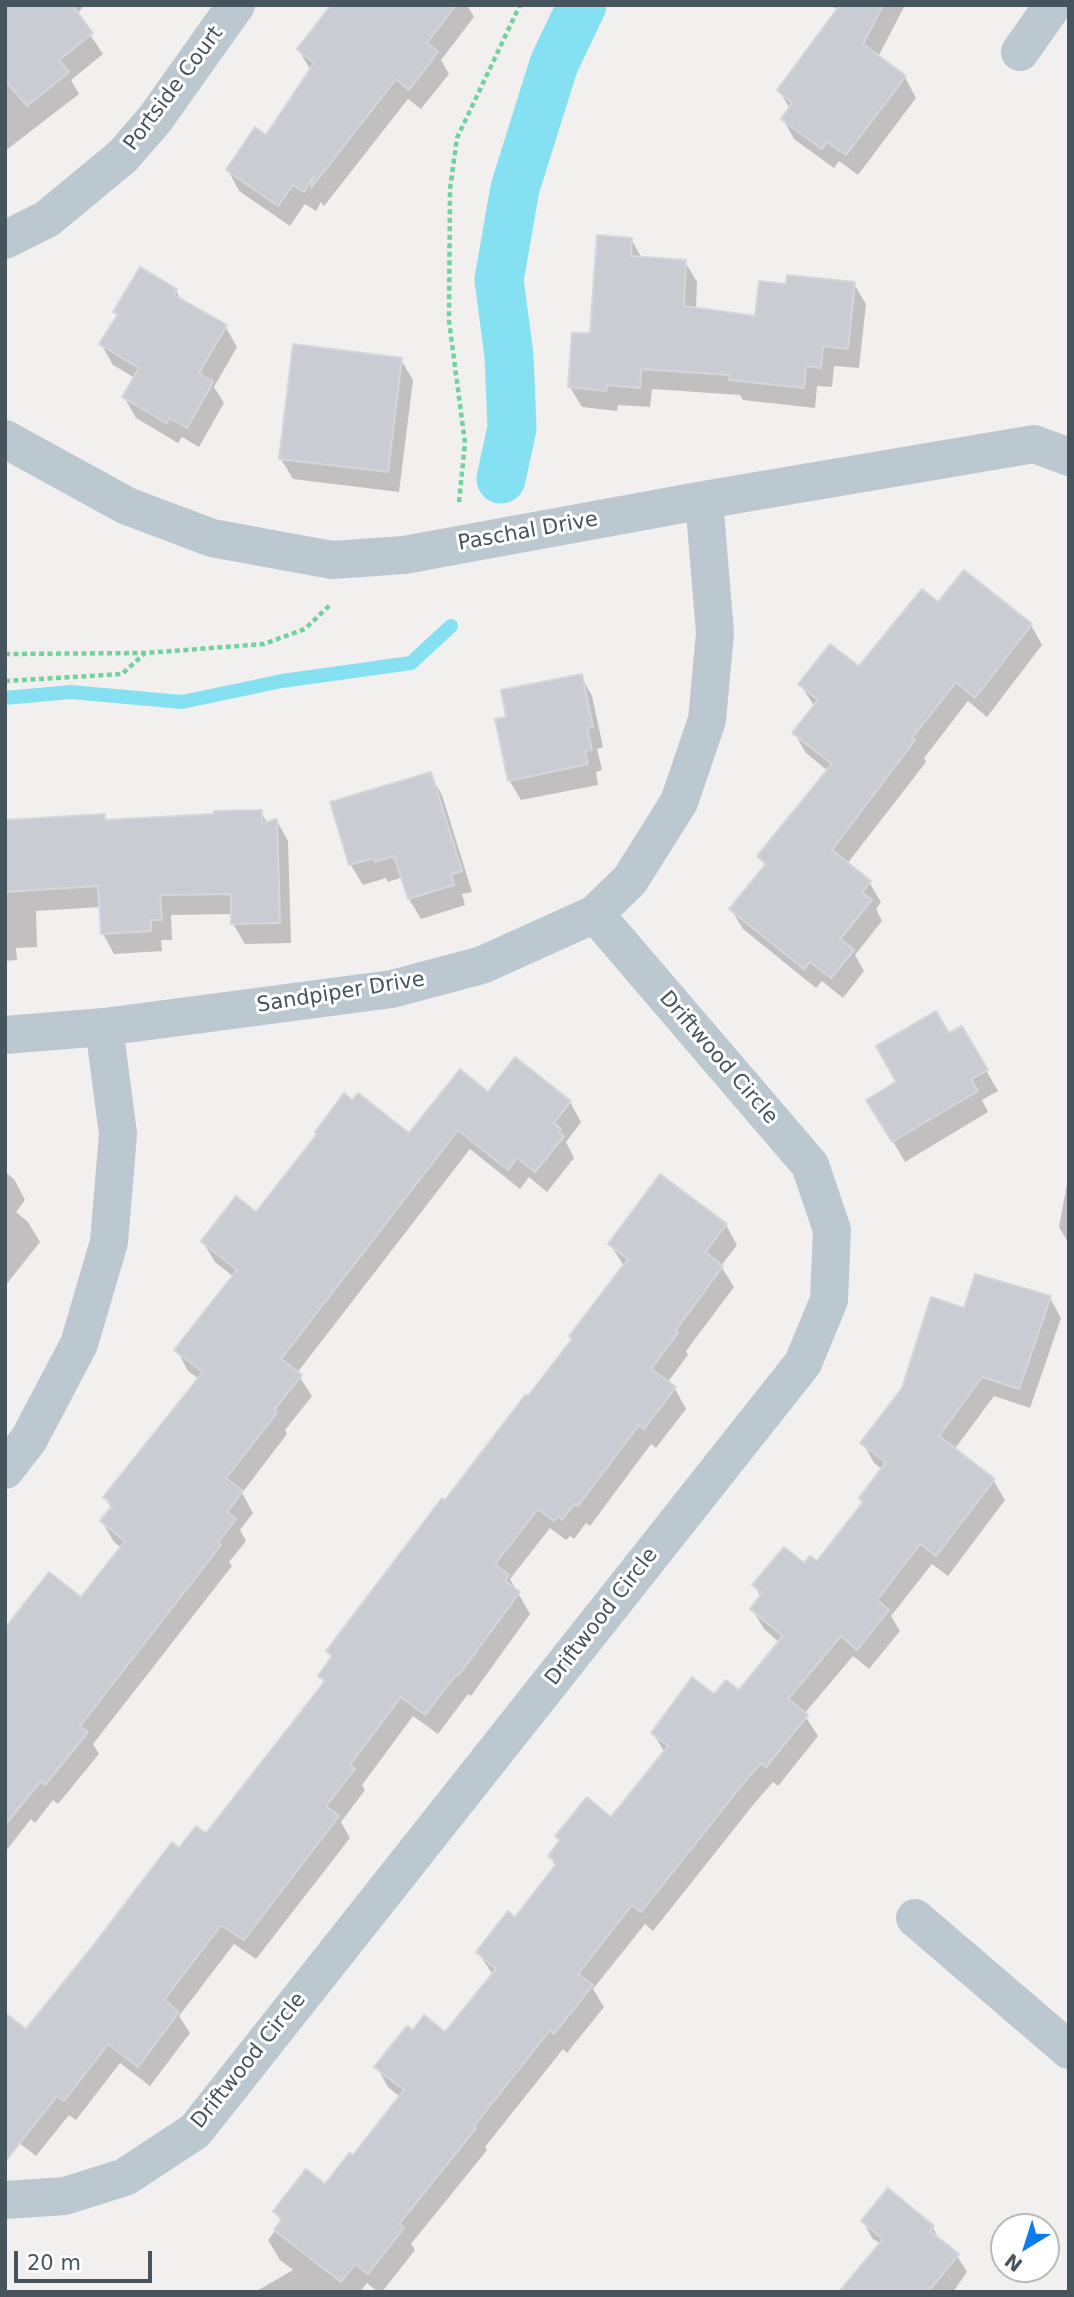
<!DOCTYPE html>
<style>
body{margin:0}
#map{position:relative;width:1074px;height:2297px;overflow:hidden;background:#f2efef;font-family:"DejaVu Sans",sans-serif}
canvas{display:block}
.frame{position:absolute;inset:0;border:7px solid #46545e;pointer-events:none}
.north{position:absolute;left:990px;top:2213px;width:70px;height:70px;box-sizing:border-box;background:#fff;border:2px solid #b5bbbf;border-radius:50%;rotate:218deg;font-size:19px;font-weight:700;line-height:28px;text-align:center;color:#46545e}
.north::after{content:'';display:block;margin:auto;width:24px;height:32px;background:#0d7bee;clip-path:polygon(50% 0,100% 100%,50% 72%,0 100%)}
.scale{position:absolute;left:14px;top:2251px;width:138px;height:32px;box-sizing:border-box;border:4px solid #46545e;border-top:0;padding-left:9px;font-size:21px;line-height:24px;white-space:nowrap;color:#46545e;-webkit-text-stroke:5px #fff;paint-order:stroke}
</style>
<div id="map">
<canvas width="1074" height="2297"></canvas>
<div class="frame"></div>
<div class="north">N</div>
<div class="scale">20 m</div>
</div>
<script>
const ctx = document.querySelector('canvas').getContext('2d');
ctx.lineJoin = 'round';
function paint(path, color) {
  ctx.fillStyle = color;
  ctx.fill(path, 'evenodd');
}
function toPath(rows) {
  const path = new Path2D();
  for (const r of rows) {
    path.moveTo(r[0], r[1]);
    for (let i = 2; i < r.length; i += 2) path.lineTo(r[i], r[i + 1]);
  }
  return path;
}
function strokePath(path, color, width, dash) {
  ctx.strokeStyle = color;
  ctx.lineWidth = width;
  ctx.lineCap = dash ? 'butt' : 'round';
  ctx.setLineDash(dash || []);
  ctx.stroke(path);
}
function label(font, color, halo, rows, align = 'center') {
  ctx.font = font + ' "DejaVu Sans",sans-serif';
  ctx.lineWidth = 6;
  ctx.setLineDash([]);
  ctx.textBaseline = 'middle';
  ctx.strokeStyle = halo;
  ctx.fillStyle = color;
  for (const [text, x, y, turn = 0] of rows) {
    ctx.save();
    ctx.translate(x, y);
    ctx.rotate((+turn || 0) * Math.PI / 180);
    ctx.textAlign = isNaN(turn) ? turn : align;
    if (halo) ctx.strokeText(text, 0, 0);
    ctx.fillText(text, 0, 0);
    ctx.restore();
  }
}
const shadow = toPath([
 [5,5,84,5,77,15,103,54,71,80,79,94,5,151],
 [334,5,467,5,474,17,441,60,449,74,421,109,408,99,324,206,321,202,316,211,305,204,290,226,239,191,228,170,267,138,311,71,299,50],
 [829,5,905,5,878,57,905,77,916,98,858,175,839,161,834,168,794,139,783,119,790,109,779,90,839,10],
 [631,239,642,258,685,262,697,282,696,309,757,318,788,286,854,284,866,304,859,368,834,366,832,387,817,386,815,408,743,400,740,395,652,389,650,407,618,405,617,411,582,407,570,387],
 [176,291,182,301,225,326,237,347,214,387,224,403,199,447,182,437,178,443,136,418,124,397,135,378,113,365,101,344,118,316,115,312],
 [401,360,413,380,399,492,293,479,281,459],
 [939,604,1031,625,1042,645,987,717,968,701,924,758,926,762,847,864,869,882,881,902,876,909,882,921,855,955,864,971,843,998,822,981,816,988,743,929,731,909,766,867,759,856,828,771,806,753,794,733,815,707,800,684,859,669],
 [581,676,592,696,603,747,597,749,602,770,596,772,598,785,521,800,509,780,509,719],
 [430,774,442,795,472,892,462,894,465,905,421,919,409,899,403,877,388,882,386,878,363,885,351,865,332,803],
 [261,812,268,824,277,821,288,841,291,943,245,944,233,924,233,914,171,915,172,940,161,940,162,951,114,954,103,934,101,907,36,911,37,947,16,948,17,960,5,961,5,821,104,816,107,821],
 [961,1028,998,1091,982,1100,988,1112,905,1162,869,1100,898,1083,949,1035],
 [488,1094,570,1102,581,1122,566,1142,574,1158,547,1192,529,1177,520,1189,470,1149,297,1373,312,1396,285,1430,287,1434,242,1493,253,1513,240,1530,246,1541,229,1562,232,1566,93,1744,99,1754,58,1804,53,1800,35,1823,31,1819,5,1852,5,1656,82,1600,122,1548,114,1542,102,1521,112,1509,105,1497,199,1379,188,1371,177,1350,234,1277,215,1262,203,1242],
 [5,1172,14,1179,25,1200,16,1212,28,1222,40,1242,5,1286],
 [1069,1173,1069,1244,1059,1227],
 [726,1225,737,1245,721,1266,734,1287,686,1351,688,1355,667,1383,675,1389,686,1409,656,1448,651,1444,590,1526,586,1523,574,1539,570,1536,566,1540,550,1528,510,1579,530,1614,471,1696,468,1694,438,1734,413,1716,362,1785,365,1790,341,1822,350,1838,256,1959,234,1944,179,2016,190,2033,150,2086,120,2063,76,2120,69,2115,36,2156,5,2132,26,2032,179,1850,206,1835,324,1684,320,1676,332,1659,328,1651,573,1340,624,1266,610,1244],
 [1050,1298,1061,1318,1030,1408,994,1396,954,1450,993,1480,1005,1500,948,1576,932,1564,891,1616,900,1631,869,1669,853,1656,804,1714,818,1736,778,1786,773,1782,753,1805,653,1931,645,1924,593,1989,604,2007,567,2053,563,2049,485,2147,487,2150,411,2244,415,2250,382,2292,378,2292,367,2283,360,2292,255,2292,293,2270,280,2260,268,2240,282,2222,275,2211,325,2187,353,2158,400,2097,388,2087,377,2067,413,2032,446,2034,493,1975,478,1952,515,1919,556,1867,550,1856,561,1842,557,1836,611,1819,665,1753,653,1733,715,1697,739,1692,780,1643,764,1629,752,1609,761,1597,754,1586,804,1566,817,1563,864,1504,861,1498,883,1470,874,1463,863,1443,965,1310],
 [888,2191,933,2228,941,2243,957,2256,967,2272,953,2292,842,2292,881,2244,872,2238,863,2221]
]);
const stream = toPath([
 [5,698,71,692,182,702,282,681,411,663,451,626]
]);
const canal = toPath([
 [501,479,512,428,509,355,499,280,515,188,554,64,582,5]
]);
const building = toPath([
 [5,5,72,5,93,33,59,60,69,72,27,106,5,80,5,5],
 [331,5,456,5,427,43,438,52,409,90,396,79,311,188,313,177,304,192,293,185,278,206,226,170,255,127,266,135,314,63,297,49,331,5],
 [840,5,883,5,863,44,906,76,846,155,827,142,822,149,781,119,792,103,777,90,840,5],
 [597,235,632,238,631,256,686,260,684,306,755,316,759,281,786,284,787,275,855,282,848,349,823,346,821,368,806,366,804,388,729,380,730,375,641,369,640,388,607,385,606,391,568,387,572,333,590,333,597,235],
 [140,267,177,289,174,295,227,325,199,373,213,382,187,428,170,418,166,423,122,397,139,368,99,344,118,314,113,312,140,267],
 [293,344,402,358,388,472,279,459,293,344],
 [964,570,1032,624,975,698,956,682,912,738,915,740,832,850,871,881,862,892,872,900,840,939,854,950,831,978,810,962,804,969,729,909,766,864,757,856,832,764,792,733,818,700,798,684,830,644,859,666,922,589,938,602,964,570],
 [582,674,593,727,587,728,592,750,585,751,588,764,508,781,495,719,506,717,501,690,582,674],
 [431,772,462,871,451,874,454,885,408,899,394,856,375,862,374,858,349,865,330,802,431,772],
 [262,810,262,823,277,819,280,923,231,924,231,894,160,895,162,920,151,920,151,931,101,934,98,886,5,892,5,820,105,814,105,820,214,814,214,811,262,810],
 [936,1011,949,1033,962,1026,988,1070,971,1079,978,1091,892,1142,866,1100,896,1082,876,1046,936,1011],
 [515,1057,571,1101,554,1123,561,1129,559,1132,564,1136,535,1172,517,1158,508,1170,458,1130,281,1359,302,1375,274,1410,277,1413,226,1478,243,1491,227,1512,236,1519,218,1542,221,1545,80,1726,88,1732,45,1785,41,1781,5,1825,5,1628,49,1572,81,1597,125,1541,100,1521,113,1505,103,1497,203,1372,174,1350,237,1270,201,1241,236,1196,256,1212,317,1134,315,1132,344,1093,352,1100,358,1093,409,1133,460,1069,488,1092,515,1057],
 [660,1174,727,1224,705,1252,723,1266,675,1331,678,1333,651,1369,676,1387,644,1429,639,1425,578,1506,574,1504,562,1520,558,1516,554,1521,538,1509,495,1564,509,1575,505,1581,520,1592,458,1676,456,1675,425,1715,401,1697,350,1765,355,1769,326,1806,339,1816,244,1940,221,1925,164,2000,179,2012,138,2067,108,2044,64,2101,57,2096,5,2162,5,2013,26,2029,92,1947,172,1842,179,1848,196,1826,206,1833,325,1681,318,1676,332,1656,326,1651,442,1498,445,1500,526,1394,528,1396,572,1339,569,1336,628,1259,608,1244,660,1174],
 [975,1274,1051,1296,1019,1389,982,1377,939,1436,995,1479,936,1556,920,1544,877,1600,889,1610,857,1650,841,1636,788,1699,808,1715,766,1767,761,1763,742,1785,641,1912,632,1905,578,1974,593,1985,554,2034,550,2030,474,2126,476,2128,399,2224,404,2228,368,2274,355,2264,341,2282,274,2230,282,2219,273,2211,306,2169,325,2184,349,2153,353,2155,404,2090,374,2067,407,2026,413,2030,424,2015,445,2032,496,1969,476,1952,508,1911,515,1917,557,1863,548,1856,560,1840,555,1836,587,1797,611,1817,668,1746,651,1733,692,1677,714,1694,726,1680,739,1690,783,1636,750,1609,762,1593,752,1585,784,1547,804,1563,810,1556,817,1561,863,1502,859,1498,886,1462,860,1443,902,1388,931,1297,964,1308,975,1274],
 [888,2188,934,2226,930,2231,959,2254,928,2292,839,2292,883,2239,861,2221,888,2188]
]);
const path = toPath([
 [459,502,465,443,449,321,450,189,457,138,520,5],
 [5,654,146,653,264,644,305,629,331,604],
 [5,681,122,674,145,653]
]);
const minor = toPath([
 [1020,52,1053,5],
 [5,240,47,219,123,156,155,119,236,5],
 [5,439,127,506,212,538,332,560,404,555,704,500,1034,444,1069,457],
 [5,1035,104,1027,392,989,482,965,595,914,630,880,679,802,707,720,715,633,704,500],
 [5,1470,29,1439,79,1344,109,1242,118,1134,104,1027],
 [915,1918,1069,2050],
 [5,2200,65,2196,125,2177,195,2131,803,1363,829,1300,832,1230,810,1165,595,914]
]);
const streetNames = [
 ["Portside Court",174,89,-53],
 ["Paschal Drive",528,532,-10],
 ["Sandpiper Drive",341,993,-9],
 ["Driftwood Circle",718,1058,49],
 ["Driftwood Circle",602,1617,-52],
 ["Driftwood Circle",249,2061,-51]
];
paint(shadow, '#0003');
strokePath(stream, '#85e1f2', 14);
strokePath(canal, '#85e1f2', 49);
paint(building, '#c9ccd2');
strokePath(building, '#d3d6db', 2);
strokePath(path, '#71d29d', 4.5, [5, 3.5]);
strokePath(minor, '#bcc8cf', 38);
label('21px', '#46545e', '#fff', streetNames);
</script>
